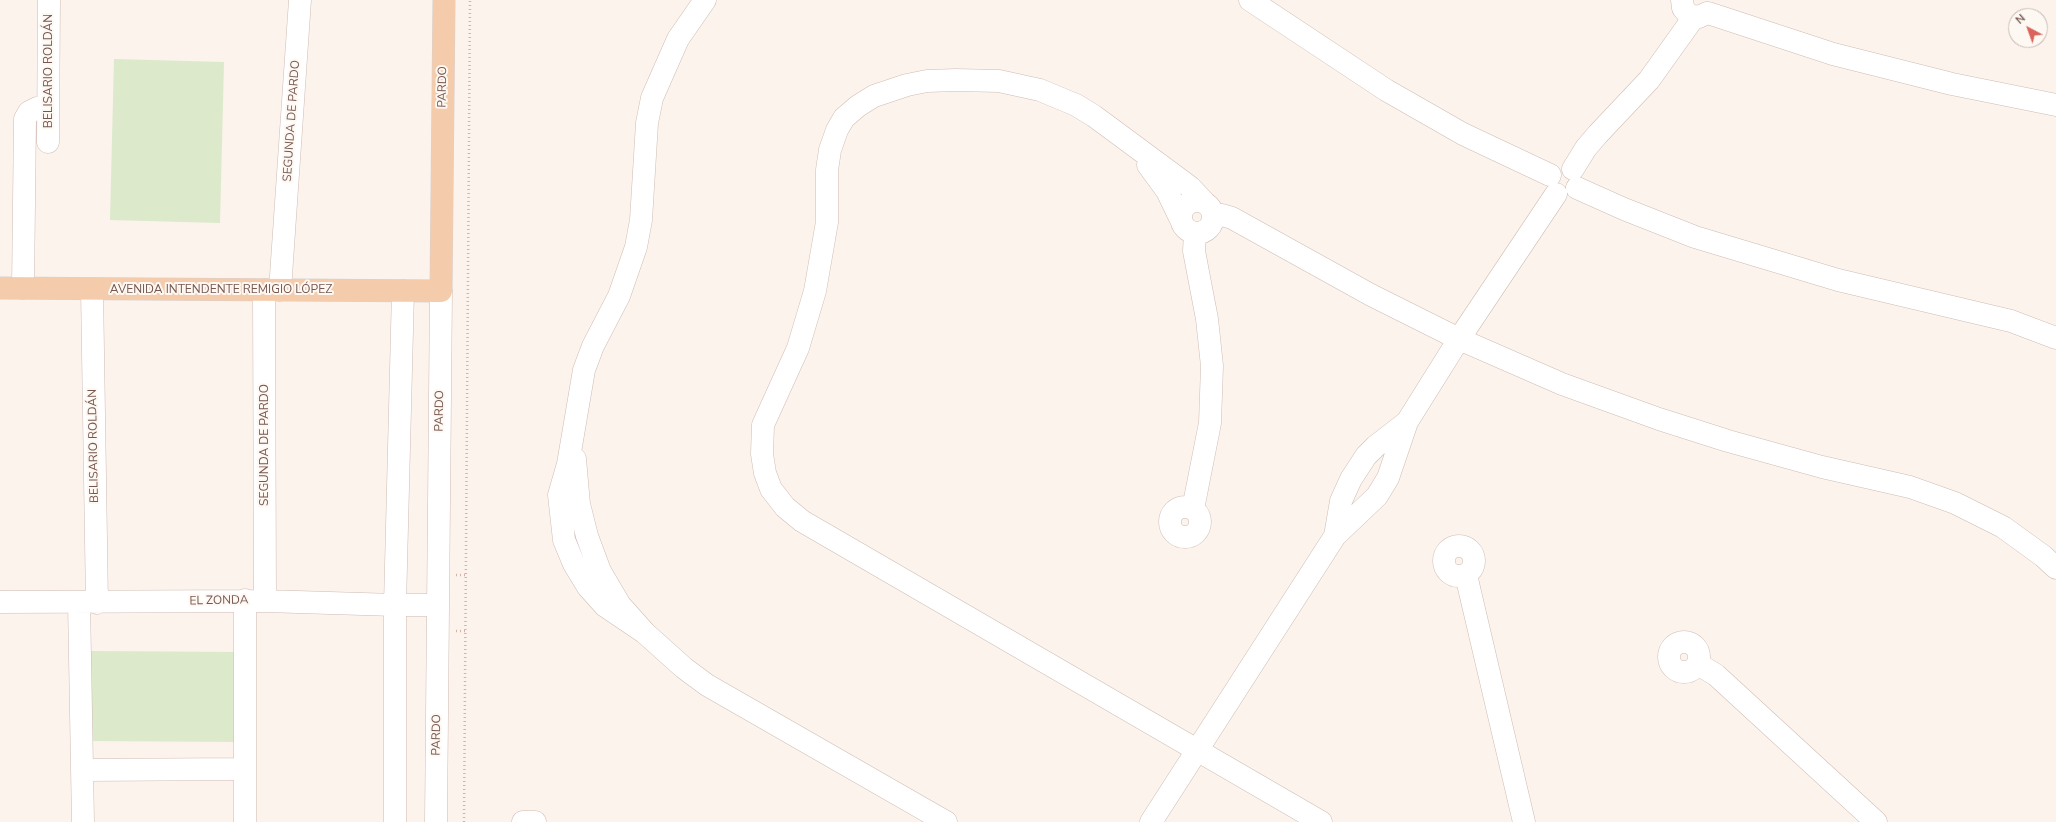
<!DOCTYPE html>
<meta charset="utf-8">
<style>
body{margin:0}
#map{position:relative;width:2056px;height:822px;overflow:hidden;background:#fbf3ec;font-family:"Nunito Sans",sans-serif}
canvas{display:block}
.north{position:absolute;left:2008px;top:8px;width:40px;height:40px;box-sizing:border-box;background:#fef8f3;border:1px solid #c7b8b2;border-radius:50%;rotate:319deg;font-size:11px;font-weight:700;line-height:16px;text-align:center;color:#755750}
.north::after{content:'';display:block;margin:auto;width:14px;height:18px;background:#da635c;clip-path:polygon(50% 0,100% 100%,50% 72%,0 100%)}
</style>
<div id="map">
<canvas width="2056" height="822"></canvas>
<div class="north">N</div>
</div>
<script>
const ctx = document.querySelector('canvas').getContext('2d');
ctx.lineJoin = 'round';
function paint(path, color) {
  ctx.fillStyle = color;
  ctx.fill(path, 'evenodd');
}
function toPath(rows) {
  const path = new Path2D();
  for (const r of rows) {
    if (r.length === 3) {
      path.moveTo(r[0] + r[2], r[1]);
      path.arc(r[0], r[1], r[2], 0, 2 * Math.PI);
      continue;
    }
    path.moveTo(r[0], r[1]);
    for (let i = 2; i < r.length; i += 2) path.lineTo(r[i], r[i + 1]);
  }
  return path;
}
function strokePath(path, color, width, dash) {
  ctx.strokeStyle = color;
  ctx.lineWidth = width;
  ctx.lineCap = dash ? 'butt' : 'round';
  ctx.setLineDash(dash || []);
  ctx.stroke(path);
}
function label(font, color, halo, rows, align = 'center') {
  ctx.font = font + ' "Nunito Sans",sans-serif';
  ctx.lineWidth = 4;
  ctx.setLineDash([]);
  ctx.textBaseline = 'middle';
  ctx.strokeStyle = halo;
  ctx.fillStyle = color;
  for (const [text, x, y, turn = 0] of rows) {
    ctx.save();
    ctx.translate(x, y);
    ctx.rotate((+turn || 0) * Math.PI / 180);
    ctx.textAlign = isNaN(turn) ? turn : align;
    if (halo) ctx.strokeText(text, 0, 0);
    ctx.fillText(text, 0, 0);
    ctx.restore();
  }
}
const green = toPath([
 [114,59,224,62,220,223,110,220],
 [91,651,239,652,238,742,90,741]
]);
const path = toPath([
 [456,575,466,575],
 [456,631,465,631],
 [464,822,470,0]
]);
const minor = toPath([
 [1250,0,1386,90,1463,134,1550,175],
 [1682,0,1683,8,1689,15,1699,17,1707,13],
 [1708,13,1833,54,1952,84,2056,105],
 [48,142,49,0],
 [1148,165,1167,191,1181,220],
 [1573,169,1586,148,1598,134,1649,80,1694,17],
 [1577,188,1624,209,1695,237,1838,280,2011,321,2056,338],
 [1197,217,16],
 [1204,202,1190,187,1094,116,1076,105,1040,90,999,81,956,80,927,81,907,85,874,96,858,106,844,118,837,130,830,150,827,170,827,222,815,291,798,348,763,425,762,454,765,473,771,489,785,507,802,521,1321,822],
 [1213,216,1222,215,1232,218,1371,295,1459,339,1562,384,1659,419,1728,441,1822,467,1910,487,1955,503,2003,527,2043,556,2056,568],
 [23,288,25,119,29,112,37,108,48,110],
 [92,289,97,603],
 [264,290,265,601],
 [280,290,300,0],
 [575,459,579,504,587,536,600,571,620,605,645,633,684,668,707,685,946,822],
 [1185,522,15],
 [1193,509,1210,423,1212,366,1207,319,1194,251,1195,233],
 [1335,536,1341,501,1351,479,1366,456,1376,446,1407,422],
 [1459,561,15],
 [1466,575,1524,822],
 [0,602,265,601,395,605,438,605],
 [79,602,83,822],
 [645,633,605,606,588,587,574,564,564,540,559,495,568,464,584,370,593,346,619,296,636,247,641,220,647,123,652,98,678,39,705,0],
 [1684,657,15],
 [1698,664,1716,675,1876,822],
 [82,770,245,769],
 [245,822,245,600],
 [395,822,395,605,403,291],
 [436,822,441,291],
 [523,822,535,822],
 [1151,822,1335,536,1377,496,1388,478,1407,422,1459,339,1556,194]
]);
const major = toPath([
 [0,288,441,291,444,0]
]);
const streetNames = [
 ["BELISARIO ROLDÁN",49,71,-90],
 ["PARDO",443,87,-89],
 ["SEGUNDA DE PARDO",292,121,-86],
 ["AVENIDA INTENDENTE REMIGIO LÓPEZ",221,290],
 ["PARDO",440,411,-89],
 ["SEGUNDA DE PARDO",265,445,-90],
 ["BELISARIO ROLDÁN",94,446,-91],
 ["EL ZONDA",219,601,-1],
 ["PARDO",437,735,-89]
];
paint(green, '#dce9cb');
strokePath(minor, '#cfbcb4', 23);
strokePath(major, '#d8d0ce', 23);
strokePath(path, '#d4b2a8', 2.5, [1, 3]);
strokePath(minor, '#fff', 22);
strokePath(major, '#f4ccab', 22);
label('12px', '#755750', '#fef8f3', streetNames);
</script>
